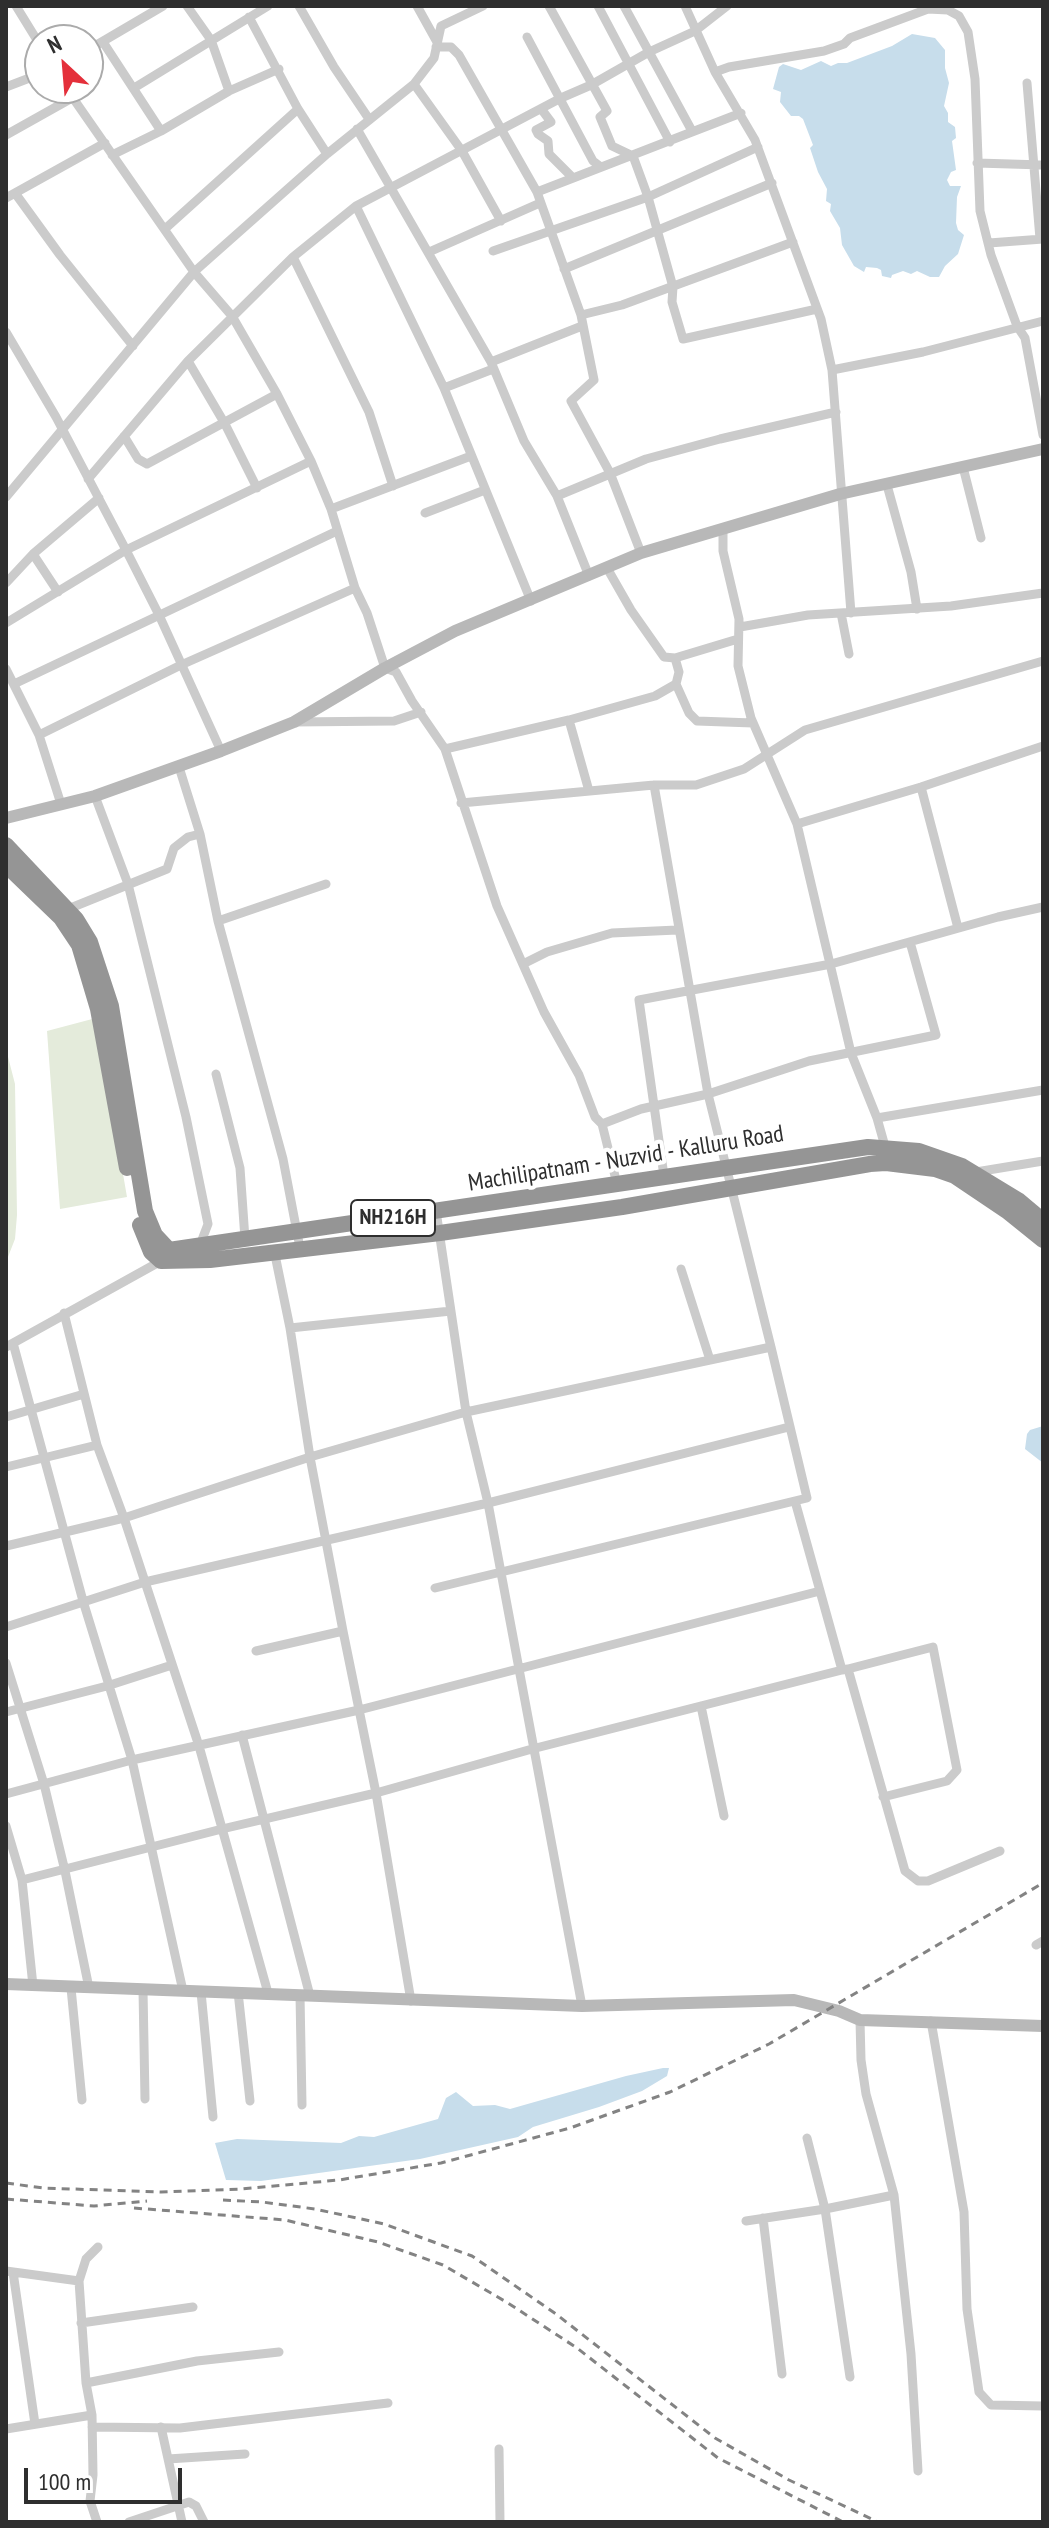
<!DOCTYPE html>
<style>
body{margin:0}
#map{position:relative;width:1049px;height:2528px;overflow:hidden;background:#fff;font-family:"PT Sans Narrow",sans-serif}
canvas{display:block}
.frame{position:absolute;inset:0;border:8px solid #2e2e2e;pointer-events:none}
.north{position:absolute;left:24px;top:24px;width:80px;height:80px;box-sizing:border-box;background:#fff;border:2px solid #ababab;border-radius:50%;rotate:334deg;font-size:22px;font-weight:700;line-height:32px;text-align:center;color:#2e2e2e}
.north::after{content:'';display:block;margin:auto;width:28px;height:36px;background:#e4303b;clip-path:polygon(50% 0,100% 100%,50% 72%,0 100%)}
.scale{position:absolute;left:24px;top:2468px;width:158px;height:36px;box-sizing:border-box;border:4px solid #2e2e2e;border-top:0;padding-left:10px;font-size:24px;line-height:28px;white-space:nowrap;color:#2e2e2e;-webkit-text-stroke:6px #fff;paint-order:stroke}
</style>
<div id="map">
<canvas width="1049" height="2528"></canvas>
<div class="frame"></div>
<div class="north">N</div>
<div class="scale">100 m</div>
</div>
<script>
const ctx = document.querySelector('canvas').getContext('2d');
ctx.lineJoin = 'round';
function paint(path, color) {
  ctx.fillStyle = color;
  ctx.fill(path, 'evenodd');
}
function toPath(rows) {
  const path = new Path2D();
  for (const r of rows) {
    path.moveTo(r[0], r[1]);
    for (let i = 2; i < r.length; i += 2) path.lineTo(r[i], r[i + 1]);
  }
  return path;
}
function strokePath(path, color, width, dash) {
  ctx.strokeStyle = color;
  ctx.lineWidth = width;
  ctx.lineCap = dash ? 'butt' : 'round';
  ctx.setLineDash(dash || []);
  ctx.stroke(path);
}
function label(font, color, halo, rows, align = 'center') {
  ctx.font = font + ' "PT Sans Narrow",sans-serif';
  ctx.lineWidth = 8;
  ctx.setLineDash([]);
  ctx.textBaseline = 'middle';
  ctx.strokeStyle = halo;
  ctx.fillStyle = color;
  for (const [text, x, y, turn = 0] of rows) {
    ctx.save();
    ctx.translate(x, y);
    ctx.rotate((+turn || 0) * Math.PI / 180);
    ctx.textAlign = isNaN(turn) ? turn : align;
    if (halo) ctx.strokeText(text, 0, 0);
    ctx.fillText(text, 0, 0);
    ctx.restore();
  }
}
const green = toPath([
 [96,1018,127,1197,60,1209,47,1031],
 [6,1049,15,1084,17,1215,15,1239,6,1262]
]);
const water = toPath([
 [912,34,935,38,945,50,945,68,949,83,944,106,948,113,948,122,955,127,956,138,952,141,956,170,951,172,947,180,950,186,961,186,957,197,956,223,958,230,964,235,958,254,945,266,939,277,930,277,917,271,911,274,903,271,892,275,891,278,882,276,881,270,877,268,866,267,864,272,854,266,842,245,840,228,830,211,831,204,826,201,827,189,818,172,810,148,813,145,803,119,799,116,791,116,780,102,781,92,773,89,779,67,783,64,801,70,821,61,831,66,838,63,847,63,892,46],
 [1043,1426,1043,1463,1025,1449,1027,1434,1030,1430],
 [663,2068,669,2068,667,2076,642,2091,599,2107,533,2127,518,2137,420,2159,261,2181,226,2180,215,2143,237,2139,341,2143,359,2136,374,2137,438,2119,446,2098,456,2092,473,2106,495,2105,510,2109,626,2076]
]);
const street = toPath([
 [16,6,40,45],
 [299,6,334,67,369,119],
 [417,6,437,42],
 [549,6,607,111,600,117,612,146,633,156,648,197,673,287,672,302,683,339,817,309],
 [598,6,670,142],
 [624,6,692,131],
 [685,6,715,72,755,140,821,319,832,370,851,613],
 [249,17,298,109,327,154],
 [527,37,593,161,601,167],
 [103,42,161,131,229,91,211,40,187,6],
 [436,47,451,47,459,55,537,192,581,315,594,380,571,401,610,473,641,553],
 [88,50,163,6],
 [715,72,729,67,824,51,844,44,850,38,928,9,948,10,959,16,968,32,975,79,980,211,991,255,1017,326,1025,338,1043,435],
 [1027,83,1040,239],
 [414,84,462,151,501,221],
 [6,87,40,74],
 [66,88,194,272,327,154,414,84,434,58,441,26,483,6],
 [134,88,268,6],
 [229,91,279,69],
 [542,110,551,122,536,130,538,134,548,141,549,154,573,178],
 [357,129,491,362,524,441,557,496,646,459,720,439,836,412],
 [6,135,72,98],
 [112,155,161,131],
 [977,163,1043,165],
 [537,192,741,113],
 [15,193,60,255,133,346],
 [6,198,105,143],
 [356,206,444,388,531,601],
 [166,228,298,109],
 [989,243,1043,239],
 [493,251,648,197,758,147],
 [429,252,540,203],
 [293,257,369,412,393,486],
 [564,269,772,183],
 [581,315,622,305,793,242],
 [6,332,56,417,126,550,159,615,221,751],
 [188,361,225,424,257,488],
 [491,362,582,326],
 [832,370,923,352,1043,321],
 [444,388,493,369],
 [124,436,138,459,147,464,277,394],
 [963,467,981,538],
 [88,479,188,361,293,257,356,206,561,98,591,85,649,52,695,31,727,6],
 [887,485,911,572,917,609],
 [557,496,589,576],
 [6,497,194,272,232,316,277,394,311,461,331,509,355,588,367,613,385,668,396,672,412,701,445,749,497,906,544,1012,579,1075,595,1117,602,1124,617,1184],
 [331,509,471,456],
 [425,513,485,490],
 [723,528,723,551,739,619,738,666,751,718,797,824,851,1053,877,1118,886,1150],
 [33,554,58,592],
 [607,568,631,610,664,657,675,658,738,639],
 [6,583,33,554,99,498],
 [841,613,849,654],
 [6,623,126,550,311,461],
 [740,627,808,615,951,606,1043,593],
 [6,669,39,735,61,804],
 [14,684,337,531],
 [676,684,689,713,697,721,753,723],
 [569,720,589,791],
 [294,722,394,721,421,712],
 [39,735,181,665,355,588],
 [445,749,569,720,655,696,676,684,679,672,675,658],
 [179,767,200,834,218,921,283,1159,300,1248],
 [921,787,958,928],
 [95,796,128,884,186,1117,208,1224,200,1245],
 [461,803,654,785,696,785,744,769,805,730,1043,661],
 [797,824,921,787,1043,746],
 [68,909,167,869,174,848,188,837,200,834],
 [218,921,326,884],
 [523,964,547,952,612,933,677,930],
 [216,1074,240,1168,245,1239],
 [877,1118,1043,1090],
 [602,1124,641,1109,708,1094,809,1061,936,1035,910,942],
 [976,1172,1043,1161],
 [664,1176,639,1000,831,964,998,917,1043,907],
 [436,1211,466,1412,488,1503,582,2006],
 [274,1250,290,1328,310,1457,343,1631,376,1793,411,2001],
 [681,1269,710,1360],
 [64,1313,97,1445,124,1518,199,1746,268,1993],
 [290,1328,451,1311],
 [13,1343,83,1601,132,1760,183,1991],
 [6,1347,161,1261],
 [6,1417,84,1394],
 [6,1467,97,1445],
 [795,1501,842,1670,848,1669,905,1871,918,1881,928,1881,1000,1851],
 [6,1546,124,1518,310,1457,466,1412,771,1347,708,1094,654,785],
 [435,1588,807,1498,771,1347],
 [6,1627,145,1582,488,1503,789,1427],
 [256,1651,343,1631],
 [6,1663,44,1784,65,1871,89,1988],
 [848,1669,933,1647,957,1770,947,1781,883,1797],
 [701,1706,724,1816],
 [6,1712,107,1686,172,1665],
 [242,1735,310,1996],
 [6,1794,132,1760,359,1710,820,1591],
 [6,1826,22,1880,33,1986],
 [22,1880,222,1829,376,1793,532,1749,842,1670],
 [1036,1945,1043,1941],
 [71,1988,82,2100],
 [143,1990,145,2099],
 [201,1992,213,2117],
 [238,1992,250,2101],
 [300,1995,302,2105],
 [860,2020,861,2060,866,2094,894,2195,911,2354,918,2471],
 [931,2021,964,2212,967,2309,979,2392,991,2405,1043,2406],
 [807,2138,825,2209,850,2377],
 [763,2218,782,2374],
 [746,2221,825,2209,894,2195],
 [6,2271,79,2281],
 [13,2272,35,2424],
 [81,2323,193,2307],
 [86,2383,197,2361,279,2352],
 [92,2427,180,2428,388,2403],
 [161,2427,182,2522],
 [6,2429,92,2415],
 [499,2449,500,2522],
 [168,2459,245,2454],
 [97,2522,90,2501,93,2475,92,2415,86,2383,79,2281,86,2259,98,2247],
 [129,2522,189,2502,196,2506,204,2522]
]);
const secondary = toPath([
 [6,818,95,796,221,751,294,722,385,668,455,631,641,553,840,494,1043,449],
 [6,1984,582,2006,794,2000,839,2011,860,2020,1043,2026]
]);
const highway = toPath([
 [6,845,76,919,90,942,111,1006,145,1211,155,1235,169,1250,868,1147,919,1151,962,1166,1018,1200,1043,1221],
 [6,865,61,918,79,945,98,1009,127,1168],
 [140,1225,151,1252,161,1261,210,1260,440,1233,622,1207,870,1164,886,1163,935,1169,955,1176,1007,1211,1043,1240]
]);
const rail = toPath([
 [6,2183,43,2188,161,2192,241,2189,339,2180,441,2163,570,2128,670,2092,769,2044,1043,1883],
 [6,2199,94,2206,147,2201],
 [223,2200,262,2202,315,2209,384,2224,472,2256,556,2314,715,2438,789,2480,878,2522],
 [134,2208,285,2220,378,2242,443,2265,508,2303,577,2348,718,2458,843,2522]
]);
const shields = [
 [393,1218,84]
];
const shieldNames = [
 ["NH216H",393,1218]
];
const streetNames = [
 ["Machilipatnam - Nuzvid - Kalluru Road",626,1159,-9]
];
paint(green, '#e4ebdb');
paint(water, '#c7ddeb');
strokePath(street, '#cbcbcb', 9);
strokePath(secondary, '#b8b8b8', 12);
strokePath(highway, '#959595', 16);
strokePath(rail, '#838383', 3, [8, 6]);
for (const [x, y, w] of shields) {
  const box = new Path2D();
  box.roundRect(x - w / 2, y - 18, w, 36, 6);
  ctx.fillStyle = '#fff';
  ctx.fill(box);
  strokePath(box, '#2e2e2e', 2);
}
label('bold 22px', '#2e2e2e', null, shieldNames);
label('24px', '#2e2e2e', '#fff', streetNames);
</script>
